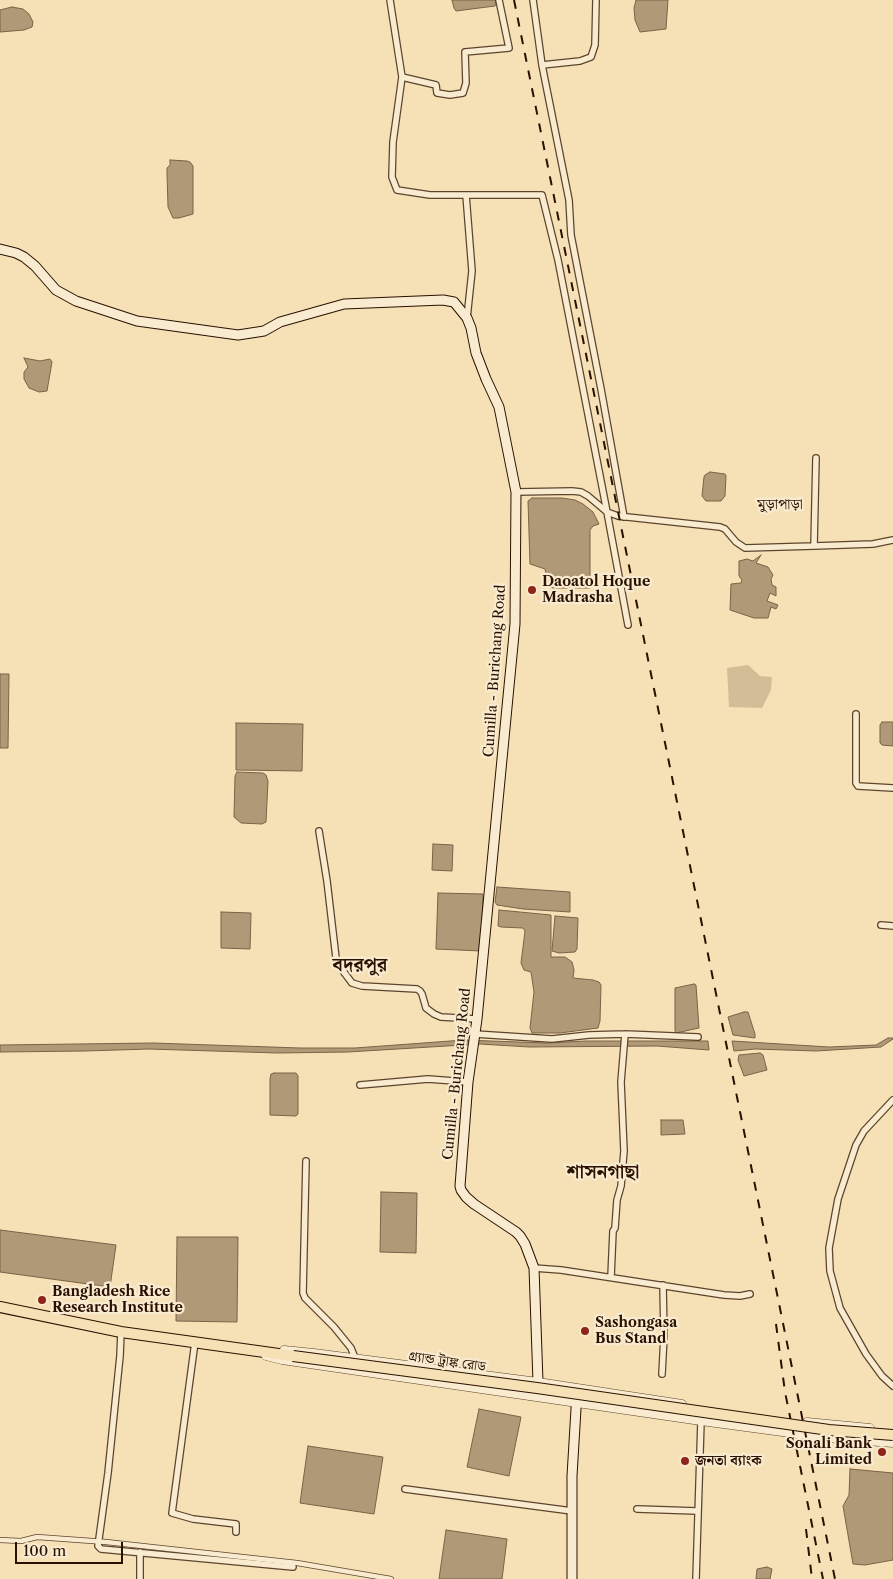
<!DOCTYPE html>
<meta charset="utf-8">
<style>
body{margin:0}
#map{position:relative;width:893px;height:1579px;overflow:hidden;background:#f6e0b5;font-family:"Libre Caslon Text",serif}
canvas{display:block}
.scale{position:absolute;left:15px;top:1542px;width:108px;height:22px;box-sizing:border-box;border:2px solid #291000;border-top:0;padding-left:6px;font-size:15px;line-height:18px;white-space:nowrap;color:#291000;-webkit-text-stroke:4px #f9ebcf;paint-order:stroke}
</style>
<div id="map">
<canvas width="893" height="1579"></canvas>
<div class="scale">100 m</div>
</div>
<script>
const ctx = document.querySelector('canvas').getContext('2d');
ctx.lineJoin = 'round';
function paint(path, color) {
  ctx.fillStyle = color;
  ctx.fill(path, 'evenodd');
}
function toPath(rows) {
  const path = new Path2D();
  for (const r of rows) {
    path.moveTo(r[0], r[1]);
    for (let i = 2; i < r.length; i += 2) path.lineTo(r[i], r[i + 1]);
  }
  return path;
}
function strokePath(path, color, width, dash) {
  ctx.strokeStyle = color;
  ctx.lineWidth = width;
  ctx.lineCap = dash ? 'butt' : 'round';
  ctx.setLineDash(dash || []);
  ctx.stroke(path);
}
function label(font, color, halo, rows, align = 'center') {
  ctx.font = font + ' "Libre Caslon Text","Noto Serif Bengali",serif';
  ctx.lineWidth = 4.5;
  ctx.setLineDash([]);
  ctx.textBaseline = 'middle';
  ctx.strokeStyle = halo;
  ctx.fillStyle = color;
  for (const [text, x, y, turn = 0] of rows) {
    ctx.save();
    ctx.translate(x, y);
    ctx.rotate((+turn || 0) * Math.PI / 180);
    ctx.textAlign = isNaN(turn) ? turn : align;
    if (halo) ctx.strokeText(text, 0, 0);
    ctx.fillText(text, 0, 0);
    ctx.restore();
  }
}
const green = toPath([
 [748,665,760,676,772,677,771,690,762,708,729,707,727,668]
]);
const water = toPath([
 [452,0,495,0,496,4,495,6,456,11,454,8,452,0],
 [636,0,668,0,666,29,640,32,635,20,634,8,636,0],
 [12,7,23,9,29,14,33,22,32,27,24,30,0,32,0,10,12,7],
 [170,160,187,161,190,162,193,166,193,214,179,218,173,218,168,207,167,172,167,168,170,165,170,160],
 [24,358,40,361,50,359,52,362,47,391,39,392,29,388,24,379,24,372,28,367,24,358],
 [710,472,725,474,726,476,725,496,721,501,706,501,702,496,704,477,705,475,710,472],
 [532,498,562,498,575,500,583,504,593,512,599,524,593,526,590,530,590,588,552,588,547,578,545,569,530,564,528,501,532,498],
 [761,555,756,563,768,567,773,575,771,579,772,585,776,587,776,596,770,593,767,601,778,605,776,609,771,607,768,618,754,618,730,610,731,584,741,583,742,580,739,576,739,561,747,559,753,561,761,555],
 [0,674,9,674,8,748,0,748,0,674],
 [882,722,893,722,893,746,882,745,880,743,880,725,882,722],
 [236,723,303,724,302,771,236,770,236,723],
 [237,772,263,773,266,775,268,781,266,822,262,824,241,823,234,817,235,776,237,772],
 [433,844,453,845,452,871,432,870,433,844],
 [497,887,570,892,570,912,523,909,497,905,495,902,497,887],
 [438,893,483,894,481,951,436,949,438,893],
 [499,910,551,915,551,957,565,957,572,962,574,970,573,978,593,980,599,982,601,985,600,1021,598,1028,560,1033,532,1033,530,1028,534,992,531,972,524,970,521,963,525,931,523,928,501,927,498,926,499,910],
 [221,912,251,913,250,949,221,948,221,912],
 [555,916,578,918,577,949,575,952,559,953,552,951,555,916],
 [694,984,696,985,699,1028,676,1033,675,1031,675,988,694,984],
 [744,1012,748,1012,755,1034,755,1038,733,1035,728,1017,744,1012],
 [888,1038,893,1038,893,1039,881,1047,816,1051,755,1049,734,1051,732,1041,829,1047,876,1045,888,1038],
 [464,1040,546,1043,586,1041,708,1041,709,1050,657,1046,529,1047,480,1044,348,1052,277,1053,149,1049,85,1051,0,1052,0,1045,153,1043,300,1048,355,1048,464,1040],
 [760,1053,763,1055,767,1070,744,1076,738,1060,739,1055,760,1053],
 [274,1073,296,1073,298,1076,298,1114,296,1116,270,1115,270,1079,271,1074,274,1073],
 [661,1120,683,1120,685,1134,661,1135,661,1120],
 [381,1192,417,1193,416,1253,380,1252,381,1192],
 [0,1230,116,1245,110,1287,0,1272,0,1230],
 [177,1237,238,1237,237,1322,176,1321,177,1237],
 [479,1409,521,1417,509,1476,467,1467,479,1409],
 [308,1446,383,1457,374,1514,300,1503,308,1446],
 [850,1469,893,1473,893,1560,865,1565,853,1564,843,1506,849,1495,850,1469],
 [446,1530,507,1539,502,1579,439,1579,446,1530],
 [767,1567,772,1569,770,1579,756,1579,757,1569,767,1567]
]);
const pedestrian = toPath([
 [0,1540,21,1541,37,1537,106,1542,297,1563,391,1579]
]);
const minor = toPath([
 [390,0,402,77,393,142,392,177,397,190,430,195,466,195,472,271,467,318],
 [533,0,542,65],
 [596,0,595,45,591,57,580,61,542,65,569,200,571,235,601,389,624,517],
 [402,77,436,85,437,93,450,95,463,93,466,83,465,52,509,48,499,0],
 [466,195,542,195,558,260,607,512,628,625],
 [516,492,572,491,581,492,588,496,607,512,618,516,720,527,725,529,736,542,745,548,814,546,816,458],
 [814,546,873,544,893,540],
 [856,714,856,783,858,786,893,788],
 [319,831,327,881,336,958,340,967,352,983,362,986,417,989,420,991,422,994,426,1008,434,1014,441,1017,477,1019],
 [881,925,893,926],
 [475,1034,552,1039,589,1035,625,1034,698,1037],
 [360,1085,428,1079,468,1082],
 [893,1100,864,1131,856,1145,838,1199,829,1248,830,1271,840,1308,866,1354,882,1376,893,1386],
 [306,1161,303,1293,305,1298,334,1327,351,1348,355,1358],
 [534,1268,561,1270,724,1295,740,1296,750,1294],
 [611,1277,613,1231,615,1228,617,1200,621,1186,624,1151,621,1082,625,1034],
 [121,1332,120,1356,108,1473,98,1546,101,1549,293,1567],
 [195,1342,172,1513,193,1519,236,1524,236,1532],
 [662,1374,664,1336,663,1285],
 [405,1489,572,1511],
 [637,1509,697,1511],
 [140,1579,140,1552],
 [696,1579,701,1421]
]);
const tertiary = toPath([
 [284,1350,314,1353,538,1382,682,1404],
 [266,1356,282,1360,701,1421,827,1438,893,1443],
 [807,1422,870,1428]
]);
const secondary = toPath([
 [0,249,16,253,24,257,35,266,56,290,76,301,137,321,238,335,264,331,280,322,344,304,443,300,454,302,467,318,471,328,476,353,486,379,499,407,516,492,515,624,477,1019,468,1082,460,1186,461,1190,466,1197,474,1204,516,1232,520,1236,525,1244,534,1268,538,1382,540,1384,550,1386],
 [572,1579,572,1476,577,1392,573,1389]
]);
const trunk = toPath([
 [0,1307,121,1332,293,1356]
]);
const rail = toPath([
 [514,0,835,1579],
 [776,1324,785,1392,823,1579],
 [806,1529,812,1579]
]);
const trunkBridge = toPath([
 [293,1356,537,1388,829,1430,893,1435]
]);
const markers = [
 [532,590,5,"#8f2418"],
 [42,1300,5,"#8f2418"],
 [585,1331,5,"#8f2418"],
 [882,1452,5,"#8f2418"],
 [685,1461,5,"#8f2418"]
];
const poiNames = [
 ["Daoatol Hoque",542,582],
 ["Madrasha",542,598],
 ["Bangladesh Rice",52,1292],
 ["Research Institute",52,1308],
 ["Sashongasa",595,1323],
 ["Bus Stand",595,1339],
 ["Sonali Bank",872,1444,"right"],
 ["Limited",872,1460,"right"],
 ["জনতা ব্যাংক",695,1461]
];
const streetNames = [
 ["Cumilla - Burichang Road",495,671,-86],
 ["Cumilla - Burichang Road",457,1074,-84],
 ["গ্র্যান্ড ট্রাঙ্ক রোড",447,1362,8]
];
const neighbourhoodNames = [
 ["মুড়াপাড়া",780,505]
];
const districtNames = [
 ["বদরপুর",360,966],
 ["শাসনগাছা",603,1173]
];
paint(green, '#d3bd96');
paint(water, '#b09977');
strokePath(water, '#7a6247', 1);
strokePath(pedestrian, '#5c442d', 6);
strokePath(minor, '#5c442d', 8);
strokePath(tertiary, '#5c442d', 9);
strokePath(secondary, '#291000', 11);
strokePath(trunk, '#291000', 12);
strokePath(pedestrian, '#f9ebcf', 4.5);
strokePath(minor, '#f9ebcf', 5.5);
strokePath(tertiary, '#f9ebcf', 8);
strokePath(secondary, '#f9ebcf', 9);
strokePath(trunk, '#f6e0b5', 10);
strokePath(rail, '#291000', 2, [9, 9]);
strokePath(trunkBridge, '#291000', 12, []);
strokePath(trunkBridge, '#f6e0b5', 10);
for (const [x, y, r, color] of markers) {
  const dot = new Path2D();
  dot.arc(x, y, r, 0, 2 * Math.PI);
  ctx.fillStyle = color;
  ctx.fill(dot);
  strokePath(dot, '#f9ebcf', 2);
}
label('bold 14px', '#291000', '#f9ebcf', poiNames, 'left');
label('14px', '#291000', '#f9ebcf', streetNames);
label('15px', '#291000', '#f9ebcf', neighbourhoodNames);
label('bold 19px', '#291000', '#f9ebcf', districtNames);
</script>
